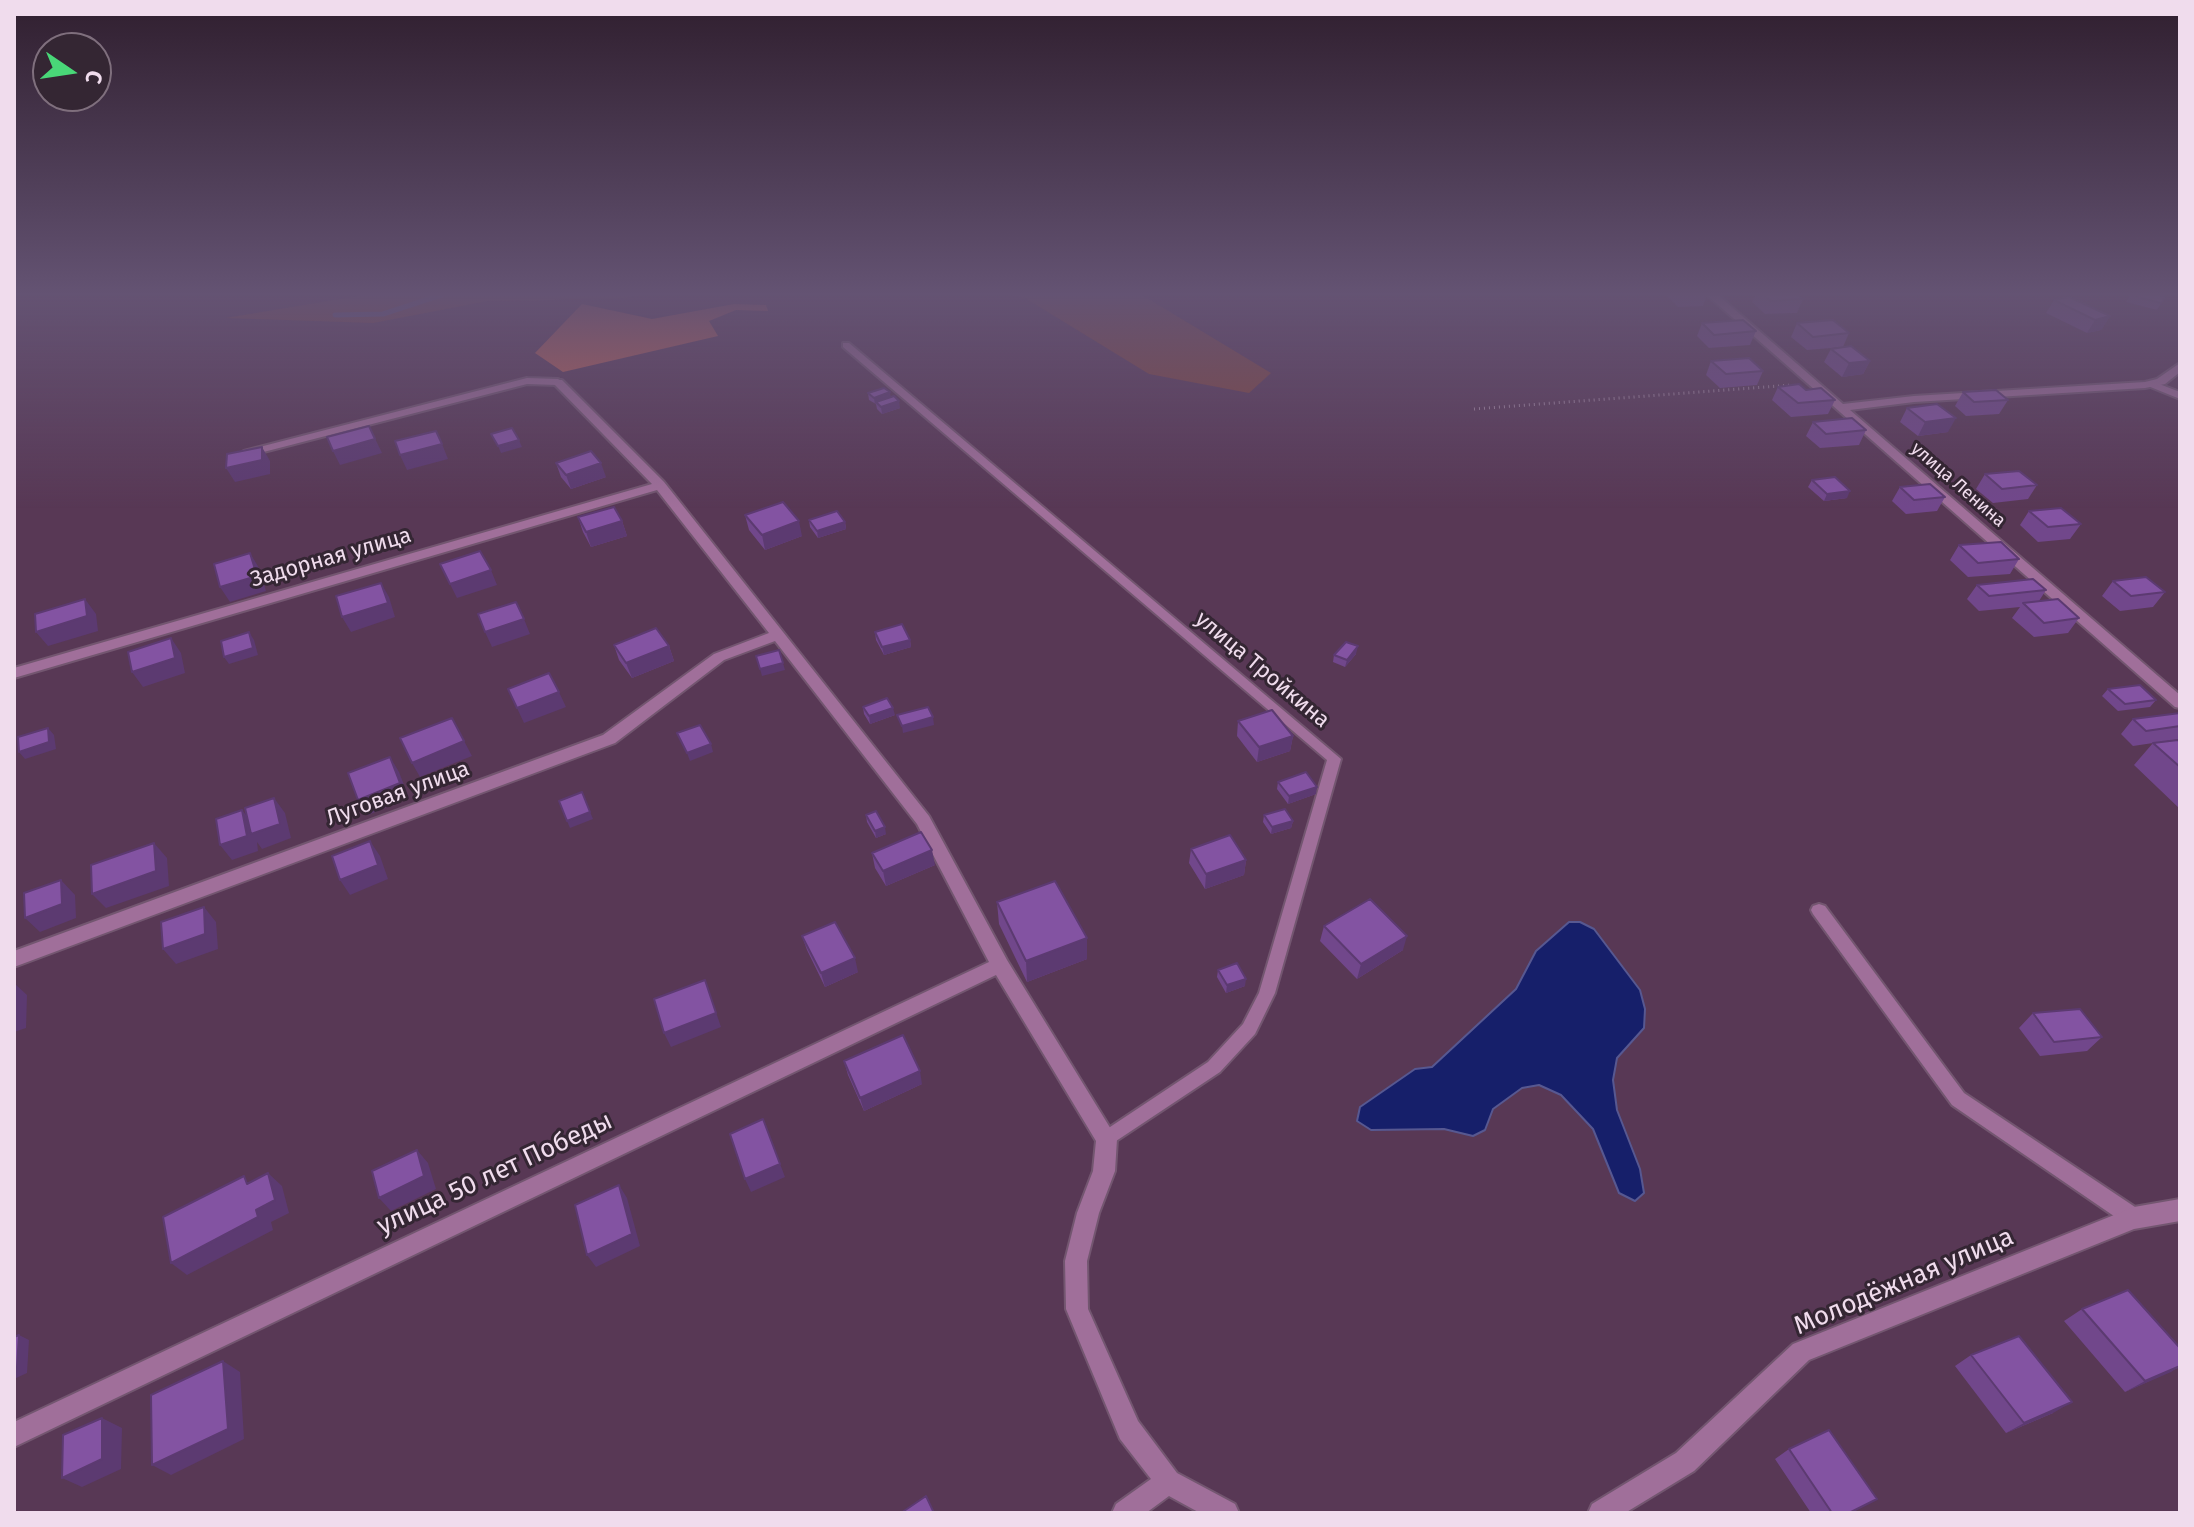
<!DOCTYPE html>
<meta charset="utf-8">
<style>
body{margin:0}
#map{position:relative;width:2194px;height:1527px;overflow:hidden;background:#583855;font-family:"Fira Sans",sans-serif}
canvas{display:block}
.frame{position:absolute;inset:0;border:16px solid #f0dced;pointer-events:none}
.north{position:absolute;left:32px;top:32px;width:80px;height:80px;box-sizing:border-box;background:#342633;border:2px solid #7f6f7d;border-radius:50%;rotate:103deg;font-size:22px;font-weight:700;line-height:32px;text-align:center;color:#f0dced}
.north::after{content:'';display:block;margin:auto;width:28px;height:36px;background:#49d778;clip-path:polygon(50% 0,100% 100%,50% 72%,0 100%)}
</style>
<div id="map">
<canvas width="2194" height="1527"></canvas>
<div class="frame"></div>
<div class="north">С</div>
</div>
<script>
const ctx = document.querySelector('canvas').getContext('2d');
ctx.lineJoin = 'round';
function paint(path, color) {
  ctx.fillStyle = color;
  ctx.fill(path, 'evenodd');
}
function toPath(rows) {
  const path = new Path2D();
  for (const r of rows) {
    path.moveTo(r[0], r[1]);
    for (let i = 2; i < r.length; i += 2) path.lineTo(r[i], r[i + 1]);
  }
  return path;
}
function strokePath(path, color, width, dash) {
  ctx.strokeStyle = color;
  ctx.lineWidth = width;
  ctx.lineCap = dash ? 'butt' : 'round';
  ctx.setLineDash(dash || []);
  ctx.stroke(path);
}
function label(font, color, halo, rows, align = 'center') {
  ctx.font = font + ' "Fira Sans",sans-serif';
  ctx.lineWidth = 6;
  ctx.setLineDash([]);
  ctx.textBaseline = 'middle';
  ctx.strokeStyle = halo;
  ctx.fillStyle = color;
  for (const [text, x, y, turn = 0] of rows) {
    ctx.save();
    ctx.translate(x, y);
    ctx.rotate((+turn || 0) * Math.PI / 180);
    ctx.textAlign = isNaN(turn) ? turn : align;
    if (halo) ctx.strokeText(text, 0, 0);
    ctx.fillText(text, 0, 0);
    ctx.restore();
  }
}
const green = toPath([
 [363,295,642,295,617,299,488,301,373,323,226,318],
 [1011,295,1142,295,1271,373,1249,393,1149,374,1025,298]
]);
const forest = toPath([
 [582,304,652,319,734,304,766,305,768,311,736,310,709,321,718,336,563,372,535,353]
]);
const water = toPath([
 [1569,922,1580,922,1594,929,1640,990,1645,1009,1644,1028,1617,1058,1613,1080,1617,1110,1640,1169,1644,1193,1635,1201,1619,1193,1593,1129,1561,1095,1539,1085,1522,1088,1493,1109,1485,1130,1473,1136,1444,1129,1371,1130,1357,1121,1360,1107,1415,1069,1432,1067,1516,989,1536,951,1569,922]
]);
const stream = toPath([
 [335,315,383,314,441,295]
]);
const path = toPath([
 [1474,409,1792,385]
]);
const lane = toPath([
 [843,343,849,343,1341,759,1275,993,1255,1034,1220,1072,1107,1147,1101,1145,1098,1139,1101,1133,1208,1062,1243,1024,1259,993,1327,760,843,347,843,343],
 [527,378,558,379,563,382,558,385,527,384,248,456,243,453,244,451,527,378],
 [2148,382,2154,382,2180,392,2180,399,2148,386,2148,382],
 [1819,904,1825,906,1964,1093,2141,1211,2144,1218,2141,1225,2134,1227,2127,1225,1952,1105,1813,914,1811,910,1813,906,1819,904]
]);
const street = toPath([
 [1707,295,1718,295,1843,404,1914,396,2145,382,2157,379,2180,363,2180,372,2165,384,2145,388,1914,402,1850,410,2180,695,2180,708,2175,707,1707,295],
 [554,380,562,380,664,482,929,816,1007,960,1117,1139,1115,1171,1099,1213,1087,1261,1088,1309,1138,1421,1177,1473,1235,1504,1239,1513,1200,1513,1169,1496,1146,1513,1112,1513,1116,1504,1151,1479,1120,1439,1066,1309,1065,1261,1077,1213,1093,1171,1096,1141,996,975,14,1447,14,1422,989,962,917,824,775,641,724,660,615,743,14,967,14,951,603,735,714,654,769,633,657,490,14,678,14,668,652,484,554,384,554,380],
 [2180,1199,2180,1221,2134,1229,1809,1360,1694,1471,1625,1513,1588,1513,1592,1504,1676,1453,1793,1344,2134,1207,2180,1199]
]);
const wall = toPath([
 [1666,295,1707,295,1703,306,1678,307],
 [1755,295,1797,295,1803,299,1797,313,1765,314,1752,302],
 [2130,295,2165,297,2157,310,2126,302],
 [2054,300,2110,316,2101,330,2087,333,2046,313],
 [1702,323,1756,331,1750,345,1709,348,1697,336],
 [1797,323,1849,333,1843,347,1807,350,1791,337],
 [1831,349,1870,361,1863,374,1842,377,1824,362],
 [1711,361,1763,371,1757,385,1720,388,1706,375],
 [1778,387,1835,400,1828,414,1791,417,1772,400],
 [1963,392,2008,400,1999,414,1966,416,1955,406],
 [868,393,891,397,900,408,882,414,877,409,876,404,869,400],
 [1907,408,1948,432,1918,436,1900,422],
 [1813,422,1866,430,1859,445,1820,448,1806,436],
 [556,463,606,477,571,489,561,477],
 [1985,474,2037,485,2028,499,1993,503,1976,489],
 [1812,480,1847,498,1824,501,1808,487],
 [1900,487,1945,497,1937,511,1906,514,1892,501],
 [2029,511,2081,524,2070,539,2038,542,2020,525],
 [745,515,802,536,765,550,749,530],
 [578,517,622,521,627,536,591,547,583,532],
 [809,520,845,522,846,529,818,538,810,527],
 [1959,545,2019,559,2010,574,1968,577,1950,560],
 [2113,581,2165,592,2153,607,2120,611,2102,596],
 [1977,585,2046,590,2039,601,2079,618,2068,633,2034,637,2012,618,2020,607,1979,611,1967,599],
 [875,632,910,640,911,647,884,655,876,640],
 [614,645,669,646,674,661,632,678,619,660],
 [1356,654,1345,667,1333,662,1334,655],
 [2108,689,2156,700,2150,707,2118,711,2102,696],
 [863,707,895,715,870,724,864,714],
 [2180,713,2180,739,2133,746,2121,734,2133,719],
 [1238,721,1293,736,1290,751,1257,762,1237,736],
 [2180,742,2180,809,2134,765,2153,743],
 [1278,782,1316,794,1288,804,1277,789],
 [866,815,886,834,876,838,867,822],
 [1264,815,1293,821,1291,828,1271,834,1263,822],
 [1191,849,1246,860,1244,875,1205,889,1189,863],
 [872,853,935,865,886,886,875,868],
 [997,902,1087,938,1087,959,1027,982,999,924],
 [1324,926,1403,950,1357,979,1320,941],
 [802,936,858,972,825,987,807,950],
 [1218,970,1245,986,1226,993,1217,977],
 [2033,1013,2102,1037,2087,1051,2040,1056,2019,1028],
 [844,1061,922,1084,864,1111,848,1075],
 [2082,1309,2180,1348,2180,1367,2125,1392,2064,1321],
 [1971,1355,2053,1413,2006,1433,1955,1366],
 [1789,1449,1877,1499,1851,1513,1811,1513,1775,1459]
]);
const shadedWall = toPath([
 [2110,316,2101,330,2087,333,2095,320],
 [1870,361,1863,374,1842,377,1849,363],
 [890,392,891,399,876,402,875,405,874,398],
 [899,401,900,408,882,414,881,407],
 [1956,418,1948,432,1918,436,1925,422],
 [369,426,382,453,340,465,333,451],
 [519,440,522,447,501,453,498,446],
 [442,444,448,459,407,470,400,455],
 [262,447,270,461,270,474,235,482,226,468],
 [601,463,606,477,571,489,566,475],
 [1850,491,1847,498,1824,501,1827,494],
 [622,521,627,536,591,547,586,532],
 [799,521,802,536,765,550,762,535],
 [845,522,846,529,818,538,817,531],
 [250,553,259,568,266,591,230,602,220,587],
 [491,570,497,585,457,598,450,584],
 [381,583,389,597,395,617,351,632,342,617],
 [85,599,96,614,98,631,48,646,36,632],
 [524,619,530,634,492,647,485,632],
 [249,632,254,640,258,655,229,664,224,657],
 [171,638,181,653,185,673,143,687,132,672],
 [910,640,911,647,884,655,882,647],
 [669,646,674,661,632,678,626,663],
 [1358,646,1356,654,1345,667,1347,660],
 [783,663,785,670,762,676,760,669],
 [559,692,566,707,524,723,517,708],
 [893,708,895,715,870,724,869,716],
 [933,717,934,725,903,733,902,726],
 [452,718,472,756,420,777,412,763],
 [48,728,54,735,56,749,25,759,19,752],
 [1293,736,1290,751,1257,762,1259,747],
 [711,744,713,752,690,761,687,753],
 [390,757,399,772,409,798,368,815,358,800],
 [1317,787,1316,794,1288,804,1289,796],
 [582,792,593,819,570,828,567,821],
 [274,798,285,813,291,838,262,849,257,842,258,851,232,860,220,845,242,810,253,824],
 [1293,821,1291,828,1271,834,1272,827],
 [885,827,886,834,876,838,875,831],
 [370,841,380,856,388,879,350,895,340,880],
 [154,843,167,858,169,886,106,908,92,894],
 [932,850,935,865,886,886,883,871],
 [1246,860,1244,875,1205,889,1206,874],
 [61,880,75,895,76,918,40,932,25,918],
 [204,907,216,922,218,949,176,964,163,949],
 [1407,936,1403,950,1357,979,1361,964],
 [1087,938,1087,959,1027,982,1026,961],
 [855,958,858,972,825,987,821,973],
 [1246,979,1245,986,1226,993,1227,985],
 [705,980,721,1027,671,1047,664,1033],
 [14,983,27,995,26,1028,14,1032],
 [920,1071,922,1084,864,1111,860,1098],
 [763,1119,785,1177,751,1192,745,1179],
 [417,1150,428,1163,436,1189,391,1211,379,1198],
 [268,1173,282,1186,289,1213,271,1222,273,1230,187,1275,171,1263,256,1210],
 [619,1185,627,1198,640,1246,596,1267,587,1255],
 [19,1335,29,1340,27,1373,14,1379,14,1369],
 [223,1361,240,1372,244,1439,171,1475,152,1465],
 [2180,1366,2171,1372,2125,1392,2145,1381],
 [2072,1402,2053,1413,2006,1433,2024,1423],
 [102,1418,122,1428,121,1469,82,1487,62,1478]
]);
const building = toPath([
 [1764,295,1797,295,1803,299,1771,301,1764,295],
 [2130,295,2158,295,2165,297,2161,303,2130,295],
 [2069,297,2110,316,2095,320,2054,300,2069,297],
 [1743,320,1756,331,1714,335,1702,323,1743,320],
 [1833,320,1849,333,1813,337,1797,323,1833,320],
 [1851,346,1870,361,1849,363,1831,349,1851,346],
 [1749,358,1763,371,1726,374,1711,361,1749,358],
 [1799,384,1806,390,1821,388,1835,400,1798,403,1778,387,1799,384],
 [884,388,890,392,874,398,868,393,884,388],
 [1996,390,2008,400,1974,402,1963,392,1996,390],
 [894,396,899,401,881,407,876,402,894,396],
 [1937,404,1956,418,1925,422,1907,408,1937,404],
 [1852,418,1866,430,1826,434,1813,422,1852,418],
 [369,426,375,439,333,451,327,437,369,426],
 [512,428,519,440,498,446,491,434,512,428],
 [436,431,442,444,400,455,395,441,436,431],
 [262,447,262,460,226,468,227,454,262,447],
 [591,451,601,463,566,475,556,463,591,451],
 [2019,471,2037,485,2002,489,1985,474,2019,471],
 [1835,477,1850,491,1827,494,1812,480,1835,477],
 [1930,484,1945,497,1914,500,1900,487,1930,484],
 [783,502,799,521,762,535,745,515,783,502],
 [614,507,622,521,586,532,578,517,614,507],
 [2061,508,2081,524,2048,527,2029,511,2061,508],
 [837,511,845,522,817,531,809,520,837,511],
 [2001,542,2019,559,1978,563,1959,545,2001,542],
 [480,551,491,570,450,584,440,564,480,551],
 [250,553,257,576,220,587,214,564,250,553],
 [2146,577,2165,592,2131,596,2113,581,2146,577],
 [2033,579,2046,590,1989,596,1977,585,2033,579],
 [381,583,388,603,342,617,336,596,381,583],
 [85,599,87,616,36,632,35,614,85,599],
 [2058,599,2079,618,2044,623,2023,603,2058,599],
 [516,602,524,619,485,632,478,614,516,602],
 [902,624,910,640,882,647,875,632,902,624],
 [656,628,669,646,626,663,614,645,656,628],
 [249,632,253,648,224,657,221,641,249,632],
 [171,638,175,658,132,672,128,652,171,638],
 [1346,642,1358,646,1347,660,1334,655,1346,642],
 [779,650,783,663,760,669,756,656,779,650],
 [549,673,559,692,517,708,508,689,549,673],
 [2140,685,2156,700,2125,704,2108,689,2140,685],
 [887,698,893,708,869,716,863,707,887,698],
 [928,707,933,717,902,726,897,715,928,707],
 [1272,710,1293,736,1259,747,1238,721,1272,710],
 [2180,713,2180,726,2146,731,2133,719,2180,713],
 [452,718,464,741,412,763,400,738,452,718],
 [700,725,711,744,687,753,677,733,700,725],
 [48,728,49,742,19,752,18,737,48,728],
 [2178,740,2180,742,2180,767,2153,743,2178,740],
 [390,757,400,783,358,800,348,773,390,757],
 [1306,772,1317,787,1289,796,1278,782,1306,772],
 [582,792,590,812,567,821,559,801,582,792],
 [274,798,280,824,251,834,245,808,274,798],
 [1285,809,1293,821,1272,827,1264,815,1285,809],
 [242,810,247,836,220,845,216,819,242,810],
 [876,811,885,827,875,831,866,815,876,811],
 [921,832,932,850,883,871,872,853,921,832],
 [1230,835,1246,860,1206,874,1191,849,1230,835],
 [370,841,378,865,340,880,332,856,370,841],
 [154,843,156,871,92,894,91,865,154,843],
 [61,880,62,904,25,918,24,893,61,880],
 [1055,881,1087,938,1026,961,997,902,1055,881],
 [1370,899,1407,936,1361,964,1324,926,1370,899],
 [204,907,205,934,163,949,161,922,204,907],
 [835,922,855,958,821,973,802,936,835,922],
 [1237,963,1246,979,1227,985,1218,970,1237,963],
 [705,980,716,1013,664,1033,654,999,705,980],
 [2080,1009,2102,1037,2054,1042,2033,1013,2080,1009],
 [903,1035,920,1071,860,1098,844,1061,903,1035],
 [763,1119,780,1164,745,1179,730,1134,763,1119],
 [417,1150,424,1176,379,1198,372,1171,417,1150],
 [268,1173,275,1200,256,1210,258,1217,171,1263,163,1217,244,1176,247,1184,268,1173],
 [619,1185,632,1234,587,1255,575,1205,619,1185],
 [2128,1290,2180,1348,2180,1366,2145,1381,2082,1309,2128,1290],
 [19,1335,17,1367,14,1369,14,1337,19,1335],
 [2019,1336,2072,1402,2024,1423,1971,1355,2019,1336],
 [223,1361,228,1429,152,1465,151,1395,223,1361],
 [102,1418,102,1459,62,1478,63,1435,102,1418],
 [1829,1430,1877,1499,1849,1513,1832,1513,1789,1449,1829,1430],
 [926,1496,934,1513,901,1513,926,1496]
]);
const farStreetnames = [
 ["улица Ленина",1958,485,41]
];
const streetNames = [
 ["Задорная улица",331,558,-16],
 ["улица Тройкина",1262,670,40],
 ["Луговая улица",398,794,-20]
];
const nearStreetnames = [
 ["улица 50 лет Победы",495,1174,-25],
 ["Молодёжная улица",1904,1282,-23]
];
paint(green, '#82453b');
paint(forest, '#c36151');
paint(water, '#161f6a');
strokePath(water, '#575891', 2);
strokePath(stream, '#575891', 5);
strokePath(lane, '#735670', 4);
strokePath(street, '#735670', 4);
strokePath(path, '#a78da4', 3, [1, 4]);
paint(lane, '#a06f9a');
paint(street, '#a06f9a');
paint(wall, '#71478b');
paint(shadedWall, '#5c3a71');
paint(building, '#8353a2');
strokePath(building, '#5c3a71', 2);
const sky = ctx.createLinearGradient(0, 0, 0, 508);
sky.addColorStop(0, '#301f2f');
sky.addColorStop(0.58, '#645373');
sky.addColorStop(1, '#64537300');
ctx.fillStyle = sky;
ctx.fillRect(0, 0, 2194, 508);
label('18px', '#f0dced', '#342633', farStreetnames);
label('22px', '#f0dced', '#342633', streetNames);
label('26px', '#f0dced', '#342633', nearStreetnames);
</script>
